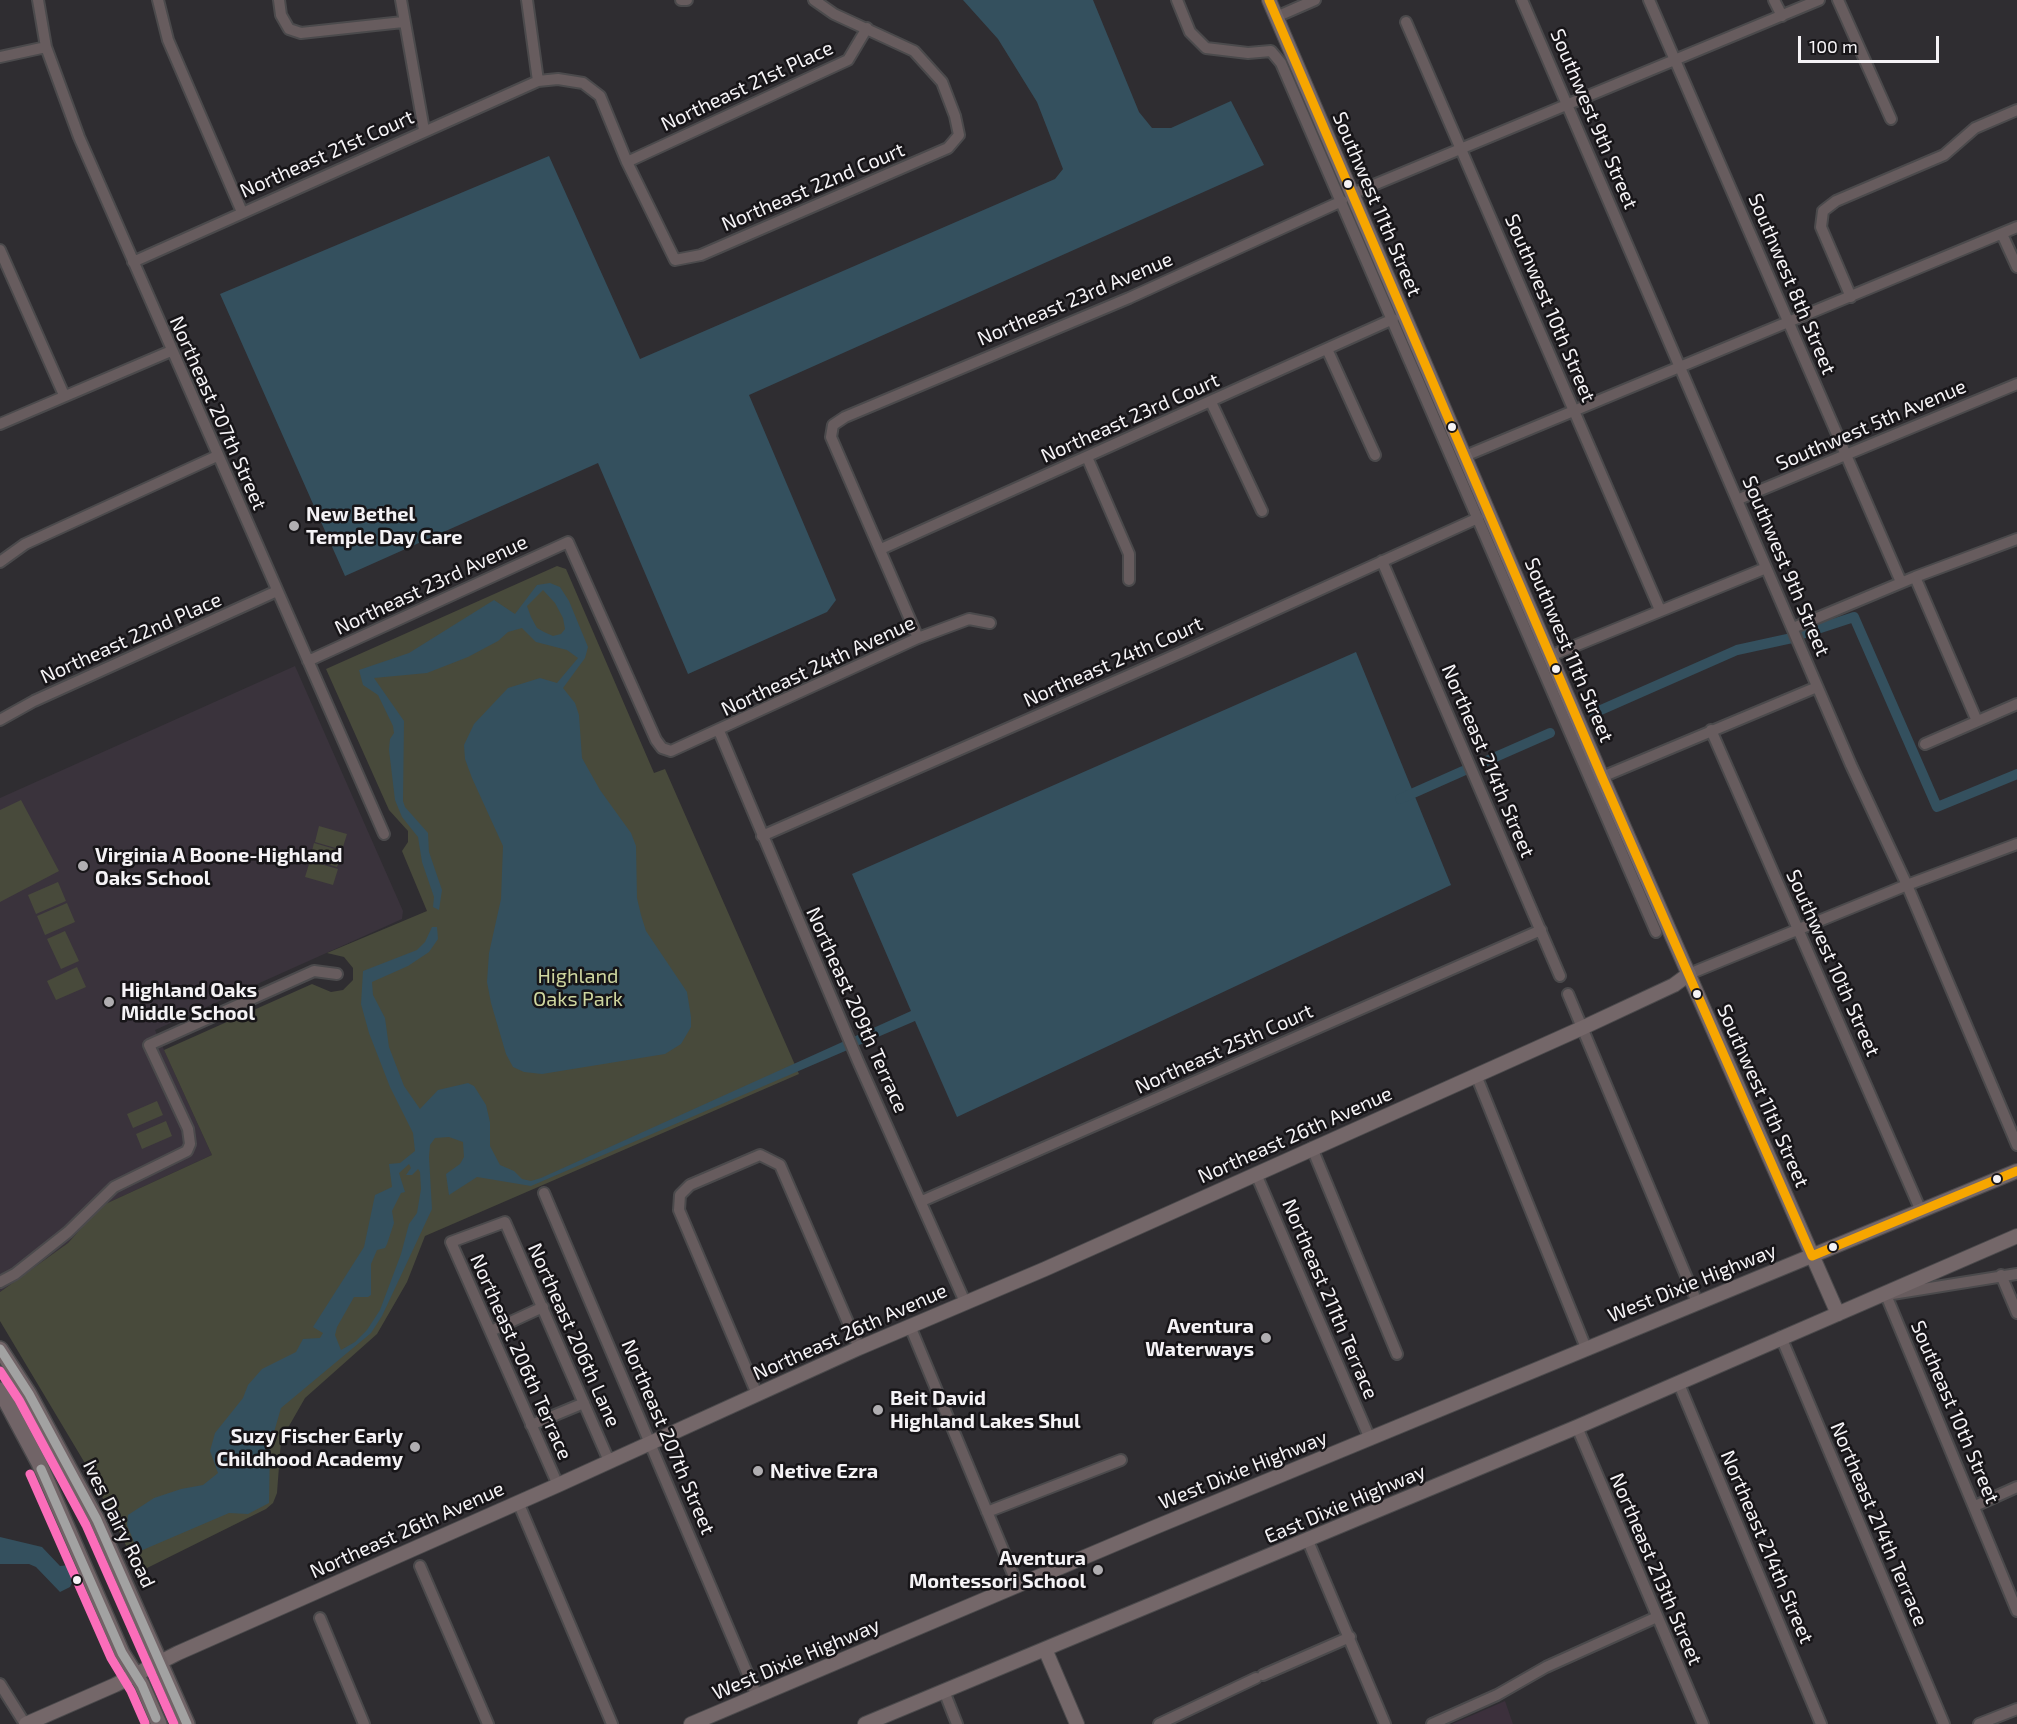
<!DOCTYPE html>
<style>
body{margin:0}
#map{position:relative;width:2017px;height:1724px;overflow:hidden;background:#2f2d31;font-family:"Exo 2",sans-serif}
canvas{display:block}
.scale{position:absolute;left:1798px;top:36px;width:141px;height:27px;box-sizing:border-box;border:3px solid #f5f3f6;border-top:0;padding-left:8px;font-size:18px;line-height:21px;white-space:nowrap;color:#f5f3f6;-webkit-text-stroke:4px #171518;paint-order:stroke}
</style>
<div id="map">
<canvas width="2017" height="1724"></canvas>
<div class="scale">100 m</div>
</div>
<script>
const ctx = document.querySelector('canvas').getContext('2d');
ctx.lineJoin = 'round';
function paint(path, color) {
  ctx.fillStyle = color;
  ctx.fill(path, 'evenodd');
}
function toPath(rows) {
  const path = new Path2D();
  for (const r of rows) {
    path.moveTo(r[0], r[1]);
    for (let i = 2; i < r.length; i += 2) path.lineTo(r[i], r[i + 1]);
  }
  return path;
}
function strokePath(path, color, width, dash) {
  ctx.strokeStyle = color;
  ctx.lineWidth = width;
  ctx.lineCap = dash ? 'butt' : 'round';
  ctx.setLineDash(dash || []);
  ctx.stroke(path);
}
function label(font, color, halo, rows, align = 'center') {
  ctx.font = font + ' "Exo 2",sans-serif';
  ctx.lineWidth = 5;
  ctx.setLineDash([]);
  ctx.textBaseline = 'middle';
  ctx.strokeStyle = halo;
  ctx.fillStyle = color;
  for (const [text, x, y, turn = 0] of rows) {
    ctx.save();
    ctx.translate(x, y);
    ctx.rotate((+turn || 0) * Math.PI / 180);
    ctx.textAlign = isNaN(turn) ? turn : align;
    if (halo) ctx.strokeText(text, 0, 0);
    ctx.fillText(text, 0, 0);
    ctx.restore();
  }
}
const built = toPath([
 [295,666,403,911,402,919,155,1030,212,1155,101,1206,68,1243,0,1292,0,798]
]);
const medical = toPath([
 [1505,1701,1513,1724,1451,1724,1452,1724]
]);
const green = toPath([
 [557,566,566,569,654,773,665,769,799,1074,425,1236,407,1282,377,1334,305,1398,281,1440,277,1493,273,1503,266,1509,139,1572,89,1470,0,1321,0,1292,68,1243,101,1206,212,1155,164,1050,312,984,331,992,343,990,353,980,353,968,344,957,327,953,427,911,402,851,408,842,408,831,389,810,326,669],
 [21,800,59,871,0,902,0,810],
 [319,826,347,834,342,850,315,842],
 [314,843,342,851,337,867,310,859],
 [310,861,338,869,333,885,305,877],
 [58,882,66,901,36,914,28,895],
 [67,903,75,922,45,935,37,916],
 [65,931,79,961,61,969,47,939],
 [77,967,86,987,56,1000,47,981],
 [157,1101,163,1115,133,1128,127,1114],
 [166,1121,172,1136,142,1149,136,1134]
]);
const water = toPath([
 [963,0,1093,0,1139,112,1152,128,1171,128,1231,101,1264,165,749,395,836,600,827,612,688,674,598,463,345,576,220,294,549,156,640,359,1055,179,1063,169,1037,102,998,39],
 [550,583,560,587,569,601,588,647,585,658,563,688,575,703,579,715,582,758,600,790,631,833,636,846,637,898,641,915,646,931,687,992,691,1017,691,1027,681,1044,665,1054,542,1074,524,1072,513,1067,506,1054,491,1003,487,982,489,953,501,899,503,846,472,778,465,759,464,745,474,724,508,688,540,678,557,683,578,658,567,650,536,642,522,628,508,632,498,641,468,657,427,673,374,678,404,721,403,801,405,807,428,833,429,852,442,890,439,910,433,907,434,897,422,862,418,837,402,817,395,800,389,750,390,739,394,733,393,726,378,695,363,685,359,670,409,653,494,600,515,614,537,585],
 [543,590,555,603,563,618,565,629,561,634,553,636,544,632,537,628,531,617,527,606],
 [1356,652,1451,885,957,1117,915,1021,531,1186,477,1177,449,1195,446,1174,460,1164,464,1157,463,1142,449,1137,435,1138,430,1145,429,1157,432,1209,382,1316,371,1333,281,1408,270,1446,269,1503,248,1514,229,1513,138,1552,127,1525,128,1515,154,1498,181,1489,203,1485,218,1473,210,1451,215,1433,243,1398,248,1385,262,1369,296,1352,303,1339,320,1338,323,1333,313,1327,364,1247,375,1195,392,1187,389,1164,400,1163,415,1151,413,1133,390,1087,369,1033,361,1004,363,971,417,950,425,942,432,927,437,927,438,939,429,952,408,966,372,982,373,995,385,1018,389,1047,404,1086,420,1109,438,1090,468,1083,474,1086,486,1105,490,1122,490,1146,500,1165,514,1171,522,1179,531,1181,541,1178,911,1011,852,874],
 [409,1164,411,1168,406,1175,412,1175,418,1169,420,1172,421,1189,417,1213,409,1224,401,1254,380,1310,367,1330,355,1342,341,1350,335,1335,337,1327,354,1297,368,1297,371,1295,371,1264,377,1250,385,1248,387,1244,394,1223,392,1211,401,1193,405,1192,399,1173],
 [0,1537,42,1547,60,1566,70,1565,75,1576,70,1587,60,1592,36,1567,29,1564,0,1564]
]);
const canal = toPath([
 [1802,634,1854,617,1937,807,2017,774],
 [1594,713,1737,650,1792,638],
 [1484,762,1550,733],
 [1400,799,1463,771]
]);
const street = toPath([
 [38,0,46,47,79,137,384,834],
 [158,0,168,40,242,212],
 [279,0,281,15,289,29,301,33,403,22],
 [401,0,424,130],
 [527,0,538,81],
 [681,0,687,0],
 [1177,0,1190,32,1206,48,1248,53,1271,51,1281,63,1656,932],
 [1522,0,1851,765,1907,885,2017,1145],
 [1649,0,1901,582],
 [1774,0,1782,16],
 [1838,0,1891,119],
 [1276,17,1315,0],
 [1406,22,1660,610],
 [0,57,46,47],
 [627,162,848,60,867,28],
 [1352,194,1819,0],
 [2002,234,2017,267],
 [0,250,64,395],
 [133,262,538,81,558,79,583,83,600,96,627,162,675,260,701,255,948,148,959,135,955,116,942,82,914,51,834,14,814,0],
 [1851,297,1821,227,1823,211,1836,201,1944,155,1975,128,2017,110],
 [1327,349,1375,455],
 [1211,402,1262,511],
 [0,424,171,351],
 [1465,456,2017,227],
 [1087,457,1129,554,1129,580],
 [1739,499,2017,384],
 [881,549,1393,319],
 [1382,561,1560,976],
 [0,562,25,544,217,456],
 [1915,577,1977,721],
 [1793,628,1915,577,2017,539],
 [918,638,831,437,833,425,845,417,1129,298,1342,201],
 [1550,656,1766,568],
 [308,661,568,542,656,740,662,748,671,751,918,638,969,619,990,623],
 [0,720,34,701,277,591],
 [1711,730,1921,1211],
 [719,731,858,1061,965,1302],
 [1925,744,2017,704],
 [1602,777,1817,687],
 [762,836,1187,650,1478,518],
 [1689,974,1907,885,2017,844],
 [1568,994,1697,1302],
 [1476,1075,1586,1348],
 [1312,1148,1397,1354],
 [1256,1174,1370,1439],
 [544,1193,757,1696],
 [922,1201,1541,930],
 [2017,1274,1886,1295,2017,1611],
 [2001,1275,2017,1313],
 [0,1282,15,1274,68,1232,114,1187,187,1151,190,1144,188,1129,149,1045,314,971,337,974],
 [910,1326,1018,1586],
 [491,1331,543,1307],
 [1781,1337,1944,1724],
 [1679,1384,1821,1724],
 [757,1394,679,1210,680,1195,690,1185,760,1155,780,1165,859,1348],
 [531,1425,584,1403],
 [1577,1427,1703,1724],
 [558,1485,451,1242,505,1222,609,1461],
 [518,1502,612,1724],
 [1975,1506,2017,1487],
 [987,1512,1121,1460],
 [1308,1541,1385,1724],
 [420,1566,488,1724],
 [320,1618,364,1724],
 [1263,1675,1350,1637],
 [0,1684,25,1724],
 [944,1691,957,1724],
 [1159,1724,1256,1678],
 [1432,1724,1497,1695,1546,1667,1657,1617],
 [1979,1724,2017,1709]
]);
const secondary = toPath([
 [1269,0,1602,777,1838,1314],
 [1045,1649,1077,1724],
 [26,1724,115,1685,178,1653,558,1485,859,1348,1045,1269,1582,1028,1674,985,1689,974],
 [691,1724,1153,1528,2017,1171],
 [865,1724,1577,1427,2017,1236]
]);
const primary = toPath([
 [0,1349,29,1394,97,1520,187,1724],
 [0,1390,39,1463,122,1653,142,1685,159,1724]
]);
const bus1 = toPath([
 [1269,0,1602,777,1812,1256,2017,1171]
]);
const bus2 = toPath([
 [0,1349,29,1394,97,1520,187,1724],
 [41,1469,122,1653,142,1685,156,1718]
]);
const bus3 = toPath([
 [0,1371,19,1400,86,1525,174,1724],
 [30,1474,111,1658,131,1691,145,1723]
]);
const markers = [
 [1348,184,5,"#f5f3f6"],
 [1452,427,5,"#f5f3f6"],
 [294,526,6,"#b0aeb1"],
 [1556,669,5,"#f5f3f6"],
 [83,866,6,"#b0aeb1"],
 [1697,994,5,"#f5f3f6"],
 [109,1002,6,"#b0aeb1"],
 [1997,1179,5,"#f5f3f6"],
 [1833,1247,5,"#f5f3f6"],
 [1266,1338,6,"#b0aeb1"],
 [878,1410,6,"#b0aeb1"],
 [415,1447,6,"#b0aeb1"],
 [758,1471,6,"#b0aeb1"],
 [1098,1570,6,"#b0aeb1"],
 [77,1580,5,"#f5f3f6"]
];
const streetNames = [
 ["Northeast 21st Place",747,86,-25],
 ["Southwest 9th Street",1594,119,67],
 ["Northeast 21st Court",327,154,-24],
 ["Northeast 22nd Court",813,187,-23],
 ["Southwest 11th Street",1377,204,67],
 ["Southwest 8th Street",1792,284,67],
 ["Northeast 23rd Avenue",1075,299,-23],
 ["Southwest 10th Street",1550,308,67],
 ["Northeast 207th Street",218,413,66],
 ["Northeast 23rd Court",1130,418,-24],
 ["Southwest 5th Avenue",1871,425,-23],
 ["Southwest 9th Street",1786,566,67],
 ["Northeast 23rd Avenue",431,585,-25],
 ["Northeast 22nd Place",131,638,-24],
 ["Southwest 11th Street",1569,650,67],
 ["Northeast 24th Court",1113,662,-24],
 ["Northeast 24th Avenue",818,666,-25],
 ["Northeast 214th Street",1488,761,67],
 ["Southwest 10th Street",1833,963,66],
 ["Northeast 209th Terrace",857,1010,66],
 ["Northeast 25th Court",1224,1049,-24],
 ["Southwest 11th Street",1763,1096,66],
 ["Northeast 26th Avenue",1295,1135,-24],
 ["West Dixie Highway",1692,1283,-22],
 ["Northeast 211th Terrace",1330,1299,67],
 ["Northeast 26th Avenue",850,1332,-24],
 ["Northeast 206th Lane",574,1335,66],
 ["Northeast 206th Terrace",521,1357,66],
 ["Southeast 10th Street",1955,1412,67],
 ["Northeast 207th Street",668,1437,67],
 ["West Dixie Highway",1243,1470,-22],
 ["East Dixie Highway",1345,1504,-23],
 ["Ives Dairy Road",119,1524,64],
 ["Northeast 214th Terrace",1879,1524,67],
 ["Northeast 26th Avenue",407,1530,-24],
 ["Northeast 214th Street",1767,1547,67],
 ["Northeast 213th Street",1656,1569,67],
 ["West Dixie Highway",796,1659,-23]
];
const poiNames = [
 ["New Bethel",306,514],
 ["Temple Day Care",306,537],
 ["Virginia A Boone-Highland",95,855],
 ["Oaks School",95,878],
 ["Highland Oaks",121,990],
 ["Middle School",121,1013],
 ["Aventura",1254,1326,"right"],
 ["Waterways",1254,1349,"right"],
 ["Beit David",890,1398],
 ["Highland Lakes Shul",890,1421],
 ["Suzy Fischer Early",403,1436,"right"],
 ["Childhood Academy",403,1459,"right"],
 ["Netive Ezra",770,1471],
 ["Aventura",1086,1558,"right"],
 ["Montessori School",1086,1581,"right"]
];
const parkNames = [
 ["Highland",578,976],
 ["Oaks Park",578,999]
];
paint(built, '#3a333c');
paint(medical, '#3c303c');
paint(green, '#484a3b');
paint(water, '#34505e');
strokePath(canal, '#34505e', 10);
strokePath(street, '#4b4a4c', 14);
strokePath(secondary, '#4b4a4c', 16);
strokePath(primary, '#4b4a4c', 18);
strokePath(street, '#675c5e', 10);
strokePath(secondary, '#746769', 14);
strokePath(primary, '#716467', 15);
strokePath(bus1, '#f7a600', 9);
strokePath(bus2, '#a2a2a2', 9);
strokePath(bus3, '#fb6dba', 9);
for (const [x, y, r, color] of markers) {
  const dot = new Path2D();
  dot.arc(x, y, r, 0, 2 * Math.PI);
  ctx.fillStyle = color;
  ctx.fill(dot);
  strokePath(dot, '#171518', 2);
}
label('20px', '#f5f3f6', '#171518', streetNames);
label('bold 20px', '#f5f3f6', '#171518', poiNames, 'left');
label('20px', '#ced69f', '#171518', parkNames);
</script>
